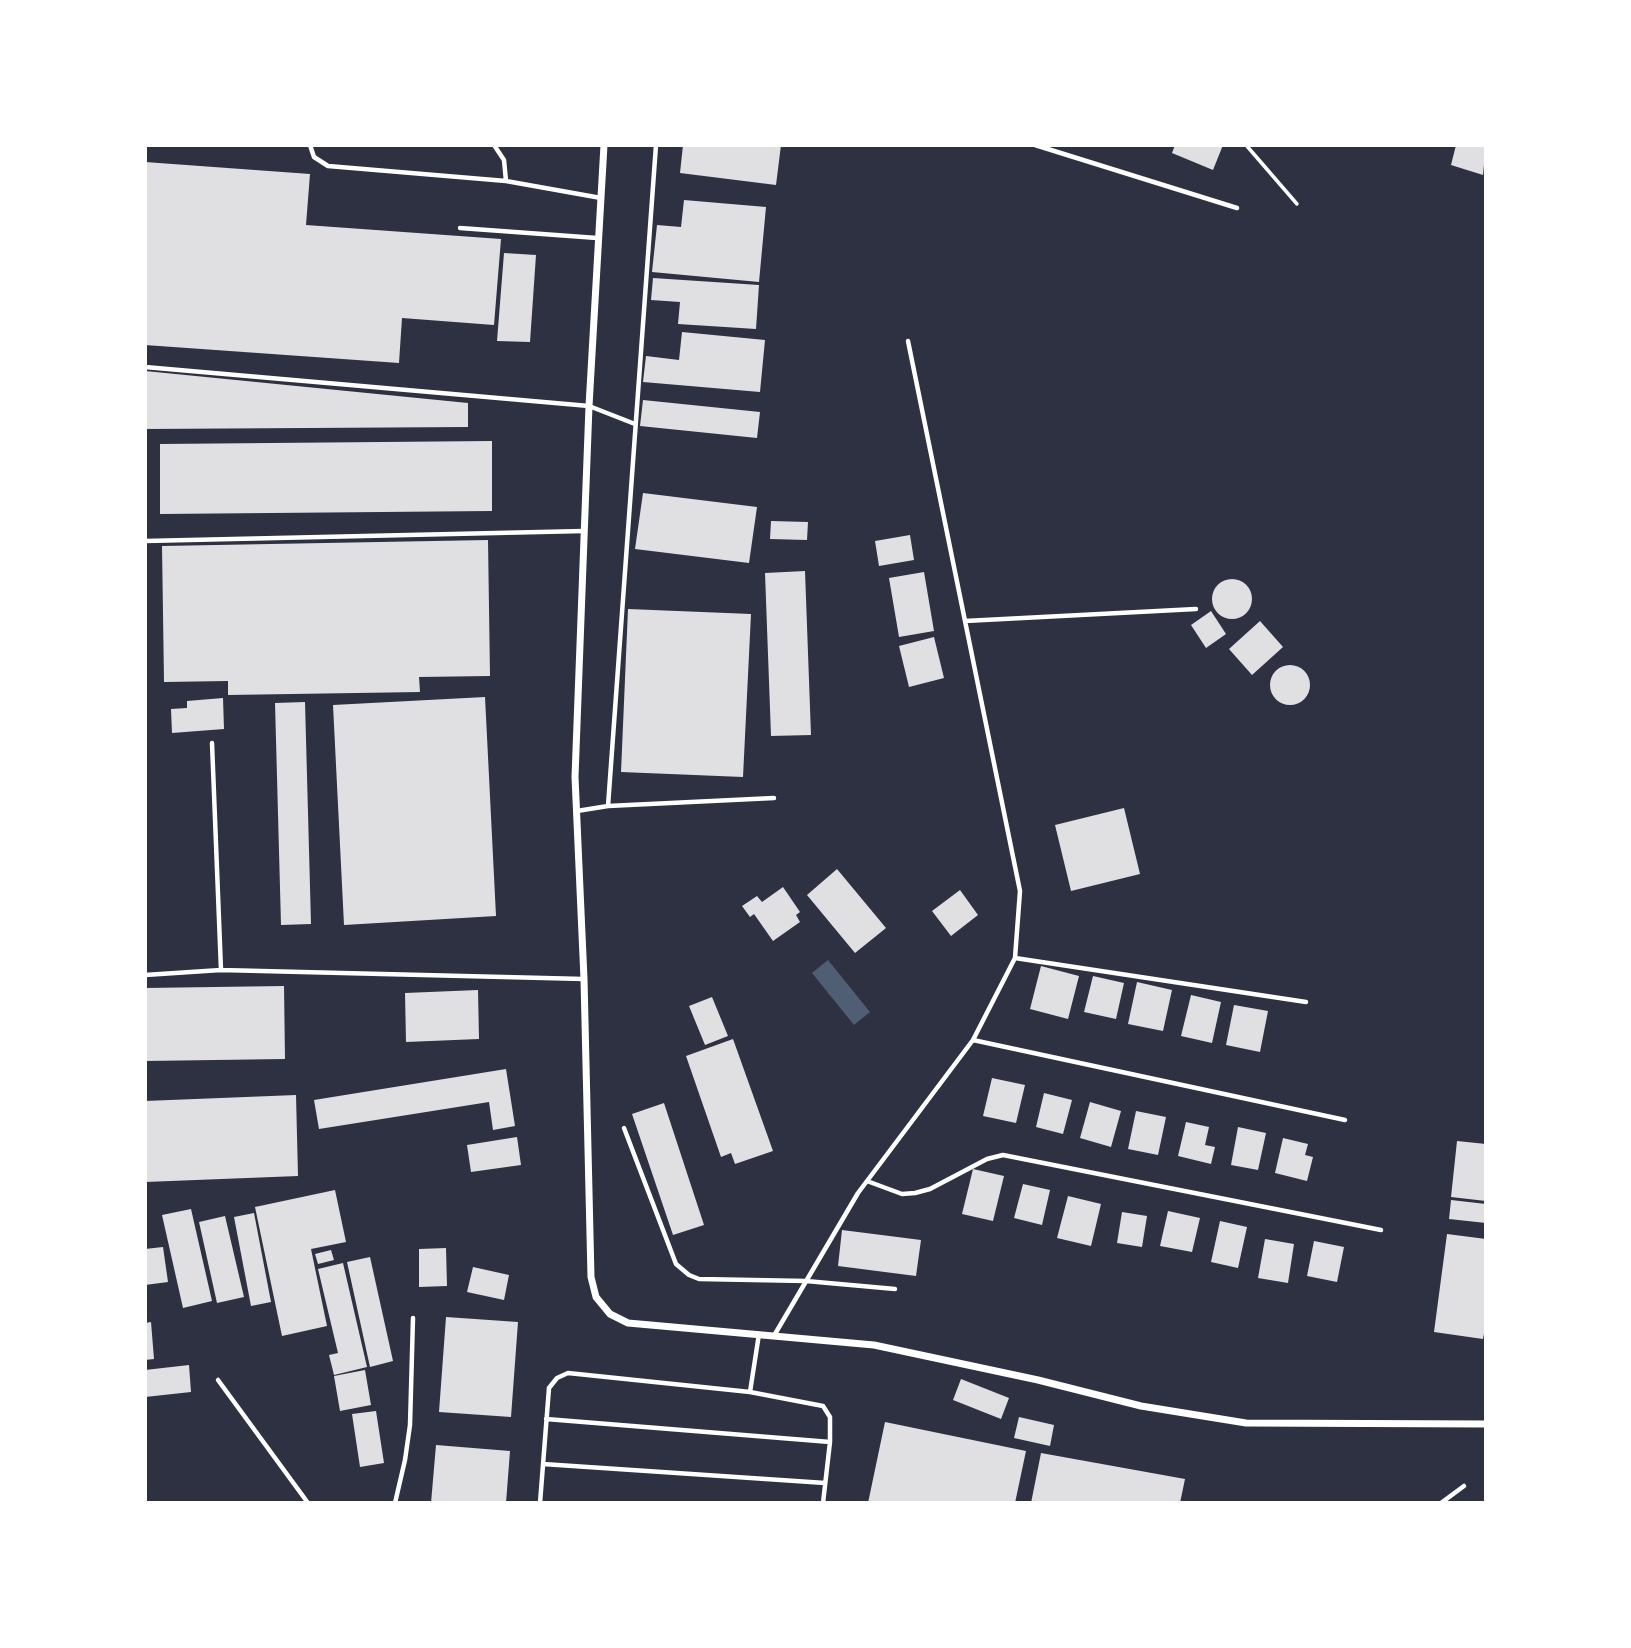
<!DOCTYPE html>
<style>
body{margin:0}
#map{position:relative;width:1631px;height:1648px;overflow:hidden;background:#2d3142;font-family:"Public Sans",sans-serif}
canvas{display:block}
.frame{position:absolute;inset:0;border:147px solid #fff;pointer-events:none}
</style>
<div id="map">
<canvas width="1631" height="1648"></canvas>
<div class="frame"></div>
</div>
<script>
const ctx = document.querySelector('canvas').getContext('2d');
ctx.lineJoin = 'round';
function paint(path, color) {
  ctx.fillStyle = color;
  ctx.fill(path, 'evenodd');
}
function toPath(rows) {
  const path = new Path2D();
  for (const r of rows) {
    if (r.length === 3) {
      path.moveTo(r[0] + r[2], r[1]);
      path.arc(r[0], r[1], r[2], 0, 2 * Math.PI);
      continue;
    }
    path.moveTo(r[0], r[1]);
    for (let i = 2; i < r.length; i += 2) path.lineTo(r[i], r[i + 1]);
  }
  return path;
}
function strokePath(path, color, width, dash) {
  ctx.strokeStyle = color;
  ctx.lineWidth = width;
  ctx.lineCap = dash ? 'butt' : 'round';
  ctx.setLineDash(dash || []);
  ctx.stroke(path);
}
const water = toPath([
 [828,960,870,1012,854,1025,812,973]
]);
const building = toPath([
 [683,145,781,145,776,185,680,173],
 [1175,145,1223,145,1213,170,1172,153],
 [1456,145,1486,145,1483,175,1451,165],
 [145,162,310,174,306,225,501,239,494,325,402,318,399,363,145,345],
 [684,200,766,207,759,282,652,272,657,225,681,227],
 [504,253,536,255,530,342,497,341],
 [653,278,759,285,756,329,678,324,680,302,651,300],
 [682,332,765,340,760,392,643,382,646,356,679,360],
 [145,371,468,403,468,427,145,429],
 [643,400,760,412,757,438,640,426],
 [492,441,492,511,160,514,160,444],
 [643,493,757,507,749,563,635,549],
 [771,521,808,522,807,540,770,539],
 [910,535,914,560,879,566,875,541],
 [488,540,490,676,419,677,420,692,228,695,228,681,164,682,162,546],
 [805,571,811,735,771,736,765,573],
 [924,572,934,631,899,637,889,578],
 [1232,599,20],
 [628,609,751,614,743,777,621,772],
 [1211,611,1226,634,1206,648,1191,625],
 [1260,621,1283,647,1252,675,1229,649],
 [934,637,944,678,909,687,899,646],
 [1290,685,20],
 [485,697,496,916,344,925,333,705],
 [223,698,224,729,172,733,171,709,187,708,187,701],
 [305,702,311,924,281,925,275,703],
 [1124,808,1140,874,1071,891,1055,825],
 [837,869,886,928,855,953,807,895],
 [783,887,800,912,796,915,800,922,773,941,754,914,750,917,742,906,757,896,762,902],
 [960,890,978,915,951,936,932,911],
 [1041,966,1079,976,1068,1019,1030,1009],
 [1093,976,1124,983,1116,1019,1084,1012],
 [1137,982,1172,990,1163,1031,1128,1024],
 [284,986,285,1059,145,1061,145,988],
 [478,990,479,1039,406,1042,405,993],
 [1191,995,1221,1002,1212,1043,1181,1036],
 [712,997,728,1036,705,1045,689,1006],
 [1234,1005,1268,1011,1260,1052,1226,1045],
 [733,1039,773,1151,735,1164,731,1153,721,1157,686,1056],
 [506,1069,515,1126,493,1130,489,1102,319,1129,314,1100],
 [992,1078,1025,1085,1016,1123,983,1116],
 [1044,1093,1072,1100,1063,1134,1036,1127],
 [296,1095,298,1176,145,1182,145,1101],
 [1090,1102,1121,1111,1111,1147,1080,1138],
 [664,1103,704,1225,673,1235,632,1114],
 [1136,1111,1166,1117,1158,1155,1128,1149],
 [1186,1122,1209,1127,1205,1145,1215,1147,1211,1164,1178,1156],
 [1238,1127,1266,1133,1258,1170,1231,1165],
 [517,1137,521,1165,471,1172,467,1145],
 [1283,1138,1308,1144,1305,1155,1313,1157,1307,1181,1275,1173],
 [1457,1141,1486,1144,1486,1201,1451,1197],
 [973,1169,1004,1176,993,1221,962,1214],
 [1023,1184,1050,1190,1042,1225,1014,1218],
 [335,1190,346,1242,311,1249,327,1326,282,1336,255,1207],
 [1068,1196,1101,1204,1091,1246,1057,1238],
 [1451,1200,1486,1204,1486,1223,1449,1219],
 [191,1209,212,1301,183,1308,162,1215],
 [1168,1211,1200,1218,1192,1252,1160,1246],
 [1122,1212,1147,1216,1142,1247,1117,1243],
 [254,1213,271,1302,251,1306,234,1217],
 [225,1216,244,1297,217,1303,199,1222],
 [1220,1221,1247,1227,1238,1268,1211,1262],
 [842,1230,921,1240,916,1276,838,1266],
 [1447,1234,1486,1239,1486,1323,1483,1339,1434,1332],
 [1265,1239,1294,1244,1288,1283,1258,1278],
 [1314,1241,1344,1247,1337,1282,1307,1276],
 [163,1247,168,1282,145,1285,145,1249],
 [446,1248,447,1286,419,1287,419,1249],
 [331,1250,334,1260,318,1264,315,1254],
 [370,1257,393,1361,370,1367,347,1262],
 [343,1263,367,1367,334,1375,329,1355,338,1353,318,1269],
 [473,1267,509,1275,504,1300,467,1292],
 [446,1317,518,1322,511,1417,439,1412],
 [151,1322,154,1359,145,1360,145,1323],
 [189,1365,191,1392,145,1397,145,1370],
 [365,1370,371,1405,340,1411,334,1376],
 [961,1379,1009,1398,1001,1419,953,1400],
 [376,1411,384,1463,360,1467,352,1414],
 [1019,1417,1054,1425,1050,1446,1014,1438],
 [885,1422,1026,1451,1015,1503,868,1503],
 [436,1445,510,1451,506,1503,431,1503],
 [1041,1453,1185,1479,1180,1503,1031,1503]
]);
const path = toPath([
 [1246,145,1297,204]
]);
const service = toPath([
 [310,145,314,157,328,166,506,181,601,198],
 [494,145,504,160,506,181],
 [1035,145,1237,208],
 [460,228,597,238],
 [145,367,589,406,635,424],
 [145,541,584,531],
 [965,621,1196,609],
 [212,743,221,970],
 [608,806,656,145],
 [577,811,608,806,774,798],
 [1015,958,1306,1002],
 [145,975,221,970,584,979],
 [973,1040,1345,1120],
 [624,1128,676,1264,689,1275,699,1279,806,1281,895,1289],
 [867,1181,902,1194,915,1193,930,1189,987,1159,1003,1155,1381,1230],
 [775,1334,858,1193,973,1040,1015,958,1020,891,908,341],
 [218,1380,308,1503],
 [750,1392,759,1334],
 [546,1419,830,1442],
 [543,1464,825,1483],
 [395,1503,405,1460,410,1425,413,1318],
 [540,1503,549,1388,557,1378,568,1373,750,1392,823,1406,830,1417,830,1442,823,1503],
 [1441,1503,1464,1486]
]);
const minor = toPath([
 [604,145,589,406,575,777,584,979,591,1277,596,1297,610,1314,628,1323,874,1345,1038,1380,1141,1406,1246,1423,1486,1424]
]);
paint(water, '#4f5d75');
paint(building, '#e0e0e3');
strokePath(path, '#fff', 3.5);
strokePath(service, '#fff', 4.5);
strokePath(minor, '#fff', 7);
</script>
